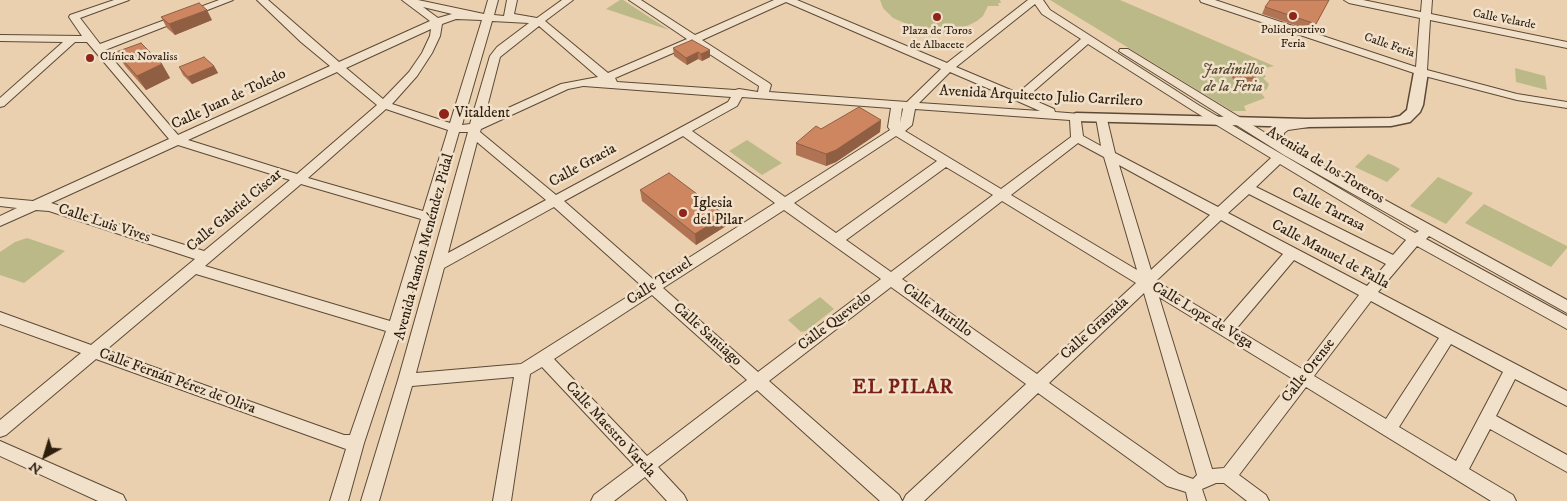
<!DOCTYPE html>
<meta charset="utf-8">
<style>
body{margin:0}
#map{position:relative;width:1567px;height:501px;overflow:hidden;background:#ead0ae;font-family:"IM FELL DW Pica",serif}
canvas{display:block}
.north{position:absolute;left:20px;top:431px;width:50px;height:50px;-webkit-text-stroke:4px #f1e0ca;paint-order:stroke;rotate:219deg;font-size:14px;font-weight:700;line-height:20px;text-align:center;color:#2d1e0e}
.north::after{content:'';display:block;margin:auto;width:18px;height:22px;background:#2d1e0e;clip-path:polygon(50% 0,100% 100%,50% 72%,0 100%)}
</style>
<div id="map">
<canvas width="1567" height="501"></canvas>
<div class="north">N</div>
</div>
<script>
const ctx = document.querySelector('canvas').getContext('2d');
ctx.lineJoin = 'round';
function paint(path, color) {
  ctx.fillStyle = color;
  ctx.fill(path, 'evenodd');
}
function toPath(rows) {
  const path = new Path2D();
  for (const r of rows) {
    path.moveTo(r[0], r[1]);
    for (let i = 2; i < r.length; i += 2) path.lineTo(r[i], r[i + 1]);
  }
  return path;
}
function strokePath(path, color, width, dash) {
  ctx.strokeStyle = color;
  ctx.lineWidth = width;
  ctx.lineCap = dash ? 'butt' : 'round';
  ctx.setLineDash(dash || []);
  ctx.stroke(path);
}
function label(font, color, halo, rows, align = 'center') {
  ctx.font = font + ' "IM FELL DW Pica",serif';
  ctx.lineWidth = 5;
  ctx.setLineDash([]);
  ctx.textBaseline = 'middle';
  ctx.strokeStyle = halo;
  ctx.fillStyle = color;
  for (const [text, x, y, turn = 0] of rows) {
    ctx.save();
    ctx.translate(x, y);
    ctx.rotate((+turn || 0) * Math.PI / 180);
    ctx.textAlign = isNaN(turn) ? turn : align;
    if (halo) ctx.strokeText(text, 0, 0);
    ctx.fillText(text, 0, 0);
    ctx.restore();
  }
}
const green = toPath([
 [620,0,623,0,669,30,606,9],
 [880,0,1000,0,1001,3,998,3,999,6,988,6,983,16,977,21,967,26,948,30,949,34,929,34,928,29,909,25,893,18,883,8],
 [1050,0,1120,0,1274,66,1261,69,1266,77,1263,78,1269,84,1267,89,1261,93,1265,98,1244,106,1246,111,1232,111],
 [1515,68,1545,76,1547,90,1516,82],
 [747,140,782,163,762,175,729,151],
 [1368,154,1393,165,1400,169,1387,182,1355,167],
 [1438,177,1473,193,1446,224,1410,206],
 [1484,204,1567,246,1567,248,1551,267,1465,223],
 [27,238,65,251,24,283,0,275,0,252,15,242],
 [820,297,834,309,806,331,801,332,788,320]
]);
const minor = toPath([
 [114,0,129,0,80,18,100,44,219,0,233,0,105,50,178,135,330,66,301,42,257,0,268,0,339,62,430,21,402,0,418,0,484,14,488,0,498,0,494,15,504,16,507,0,517,0,514,14,537,18,562,0,573,0,545,21,608,73,687,39,629,0,641,0,695,35,774,0,797,0,947,63,1028,0,1043,0,1050,10,1200,106,1415,233,1419,231,1284,155,1119,51,1120,49,1128,49,1272,137,1274,129,1281,124,1309,121,1311,124,1309,127,1288,130,1284,133,1284,139,1292,149,1567,300,1567,313,1429,236,1426,239,1567,316,1567,329,1417,246,1378,292,1567,391,1567,406,1515,379,1496,416,1567,455,1567,472,1490,429,1469,469,1513,495,1516,501,1491,501,1306,387,1239,475,1266,495,1269,501,1247,501,1224,483,1216,483,1202,489,1206,501,1188,501,1186,492,1167,486,1038,393,924,501,903,501,906,495,1026,384,891,287,769,381,899,495,902,501,880,501,757,390,658,467,684,495,687,501,667,501,645,477,614,501,591,501,594,495,634,465,542,367,530,374,511,501,493,501,514,377,412,386,379,501,361,501,398,380,468,132,459,132,402,328,364,443,348,501,330,501,346,449,96,359,6,435,0,437,0,420,81,353,0,324,0,312,91,345,195,259,49,211,36,210,0,226,0,216,17,208,0,206,0,198,33,201,169,139,87,42,75,42,4,106,0,107,0,98,63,42,0,41,0,35,82,36,69,17,70,15,114,0],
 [786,2,941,69,907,102,769,92,771,85,769,83,702,40,786,2],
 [1035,4,1042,14,1081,39,1018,93,956,67,1035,4],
 [423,7,452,14,438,18,423,7],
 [456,19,482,20,450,123,392,104,417,76,432,53,440,36,442,24,456,19],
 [492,21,529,23,497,47,490,56,470,124,462,125,492,21],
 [539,26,598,77,561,84,484,119,500,57,539,26],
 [431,29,430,36,422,53,409,72,383,99,346,68,431,29],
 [694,44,759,86,758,92,739,89,735,90,617,82,615,78,694,44],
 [1088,44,1192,110,1271,158,1218,207,1115,153,1106,115,1102,114,1096,118,1101,146,1083,136,1080,114,1055,112,1054,109,1027,97,1088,44],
 [337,72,377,105,297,174,188,140,337,72],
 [950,72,1015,100,1040,111,919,103,950,72],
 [583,86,584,86,731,97,728,102,556,195,480,132,481,129,568,89,583,86],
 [742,97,891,108,888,127,890,130,785,197,692,131,737,106,742,97],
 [902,108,903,109,900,123,902,108],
 [386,109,448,130,423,211,308,178,386,109],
 [915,109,1070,120,1071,137,1001,189,905,131,912,125,915,109],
 [683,136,775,203,654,280,564,201,683,136],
 [896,136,937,161,836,233,794,203,896,136],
 [477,142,546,200,448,253,477,142],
 [1078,143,1104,157,1137,270,1011,195,1078,143],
 [178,145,290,180,204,251,51,203,178,145],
 [1280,164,1406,240,1393,255,1256,187,1280,164],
 [1119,165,1210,215,1151,270,1119,165],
 [946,167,993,195,891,272,846,240,946,167],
 [301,184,421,219,390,321,205,266,301,184],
 [1249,194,1386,264,1367,286,1228,213,1249,194],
 [1002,201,1136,283,1037,374,902,279,1002,201],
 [554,207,643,287,521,364,416,373,444,268,554,207],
 [784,210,881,279,758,372,663,288,784,210],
 [1221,220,1283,254,1224,322,1156,281,1221,220],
 [1294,260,1359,295,1302,369,1236,329,1294,260],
 [196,274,386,331,350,435,344,435,106,350,196,274],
 [1144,293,1197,475,1193,479,1179,474,1049,383,1144,293],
 [652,295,747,380,647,456,554,359,652,295],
 [1159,297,1293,379,1224,468,1212,469,1159,297],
 [1371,301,1439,338,1386,419,1314,376,1371,301],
 [1451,344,1503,372,1456,461,1399,427,1451,344],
 [1200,0,1215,0,1416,67,1420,18,1349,3,1344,0,1363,0,1421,12,1422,0,1432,0,1431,14,1567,42,1567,48,1430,20,1427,70,1517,94,1567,102,1567,108,1517,100,1417,74,1201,2,1200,0],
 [0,441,123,495,126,501,98,501,0,456,0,441]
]);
const tertiary = toPath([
 [1421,68,1428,72,1423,105,1420,112,1410,122,1391,126,1306,127,1076,121,1069,117,1076,113,1306,119,1391,118,1400,116,1407,110,1414,72,1421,68]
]);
const wall = toPath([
 [1329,0,1312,31,1262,14,1265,7],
 [161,17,212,20,175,35,167,28],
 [673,48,710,50,710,57,702,61,698,59,687,65,674,56],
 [116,52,162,64,170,78,146,90,125,66],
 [214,66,218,73,192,84,183,75,179,67],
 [1234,69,1256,78,1253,85,1237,85,1231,76],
 [881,120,880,132,836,162,826,166,796,155,796,143,821,129],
 [640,190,725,215,726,226,696,245,642,201]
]);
const shadedWall = toPath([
 [207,10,212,20,175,35,169,24],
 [710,50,710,57,702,61,701,54],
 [698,52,698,59,687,65,686,58],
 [162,64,170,78,146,90,137,76],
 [214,66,218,73,192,84,188,77],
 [881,120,880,132,836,162,826,166,826,154],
 [725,215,726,226,696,245,695,234]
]);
const building = toPath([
 [1270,0,1329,0,1316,24,1265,7,1270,0],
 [199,3,207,10,169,24,161,17,199,3],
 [692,40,710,50,701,54,698,52,686,58,673,48,692,40],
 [141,43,162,64,137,76,116,52,141,43],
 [204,57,214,66,188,77,179,67,204,57],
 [1249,65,1256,78,1241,78,1234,69,1245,70,1249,65],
 [859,107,881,120,836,150,826,154,796,143,816,126,821,129,859,107],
 [669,173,725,215,695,234,640,190,669,173]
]);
const markers = [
 [1293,16,5,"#8f2418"],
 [937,17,5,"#8f2418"],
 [90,58,5,"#8f2418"],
 [444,114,6,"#8f2418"],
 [683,213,5,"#8f2418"]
];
const farStreetnames = [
 ["Calle Velarde",1504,20,11],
 ["Calle Feria",1389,46,19]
];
const farPoinames = [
 ["Polideportivo",1293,31],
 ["Feria",1293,45],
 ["Plaza de Toros",937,32],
 ["de Albacete",937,46],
 ["Clínica Novaliss",100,58,"left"]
];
const parkNames = [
 ["Jardinillos",1233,71],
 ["de la Feria",1233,88]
];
const streetNames = [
 ["Avenida Arquitecto Julio Carrilero",1041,97,3],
 ["Calle Juan de Toledo",229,100,-25],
 ["Calle Gracia",583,166,-29],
 ["Avenida de los Toreros",1325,166,31],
 ["Calle Tarrasa",1328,210,27],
 ["Calle Gabriel Ciscar",235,211,-40],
 ["Calle Luis Vives",104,224,18],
 ["Avenida Ramón Menéndez Pidal",425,247,-75],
 ["Calle Manuel de Falla",1330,255,28],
 ["Calle Teruel",660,282,-33],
 ["Calle Murillo",937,311,35],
 ["Calle Lope de Vega",1202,316,31],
 ["Calle Quevedo",835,322,-37],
 ["Calle Granada",1095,329,-42],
 ["Calle Santiago",707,335,42],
 ["Calle Orense",1309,371,-52],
 ["Calle Fernán Pérez de Oliva",177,382,20],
 ["Calle Maestro Varela",610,430,47]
];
const poiNames = [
 ["Vitaldent",455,114],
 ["Iglesia",693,204],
 ["del Pilar",693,221]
];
const districtNames = [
 ["EL PILAR",903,389]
];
paint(green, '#bbb987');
strokePath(minor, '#5c4a36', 2);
strokePath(tertiary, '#5c4a36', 3);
paint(minor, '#f1e0ca');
paint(tertiary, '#f1e0ca');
paint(wall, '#b07353');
paint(shadedWall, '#905e43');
paint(building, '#cd8660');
strokePath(building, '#905e43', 1);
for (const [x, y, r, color] of markers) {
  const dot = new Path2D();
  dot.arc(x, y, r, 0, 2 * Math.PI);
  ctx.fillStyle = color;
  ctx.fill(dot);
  strokePath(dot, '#f1e0ca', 2);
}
label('12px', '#2d1e0e', '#f1e0ca', farStreetnames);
label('12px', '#2d1e0e', '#f1e0ca', farPoinames);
label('italic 15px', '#584c32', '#f1e0ca', parkNames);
label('15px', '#2d1e0e', '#f1e0ca', streetNames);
label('15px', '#2d1e0e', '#f1e0ca', poiNames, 'left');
ctx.letterSpacing = '1px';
label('bold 20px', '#7a1f14', '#f1e0ca', districtNames);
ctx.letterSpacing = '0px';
</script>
